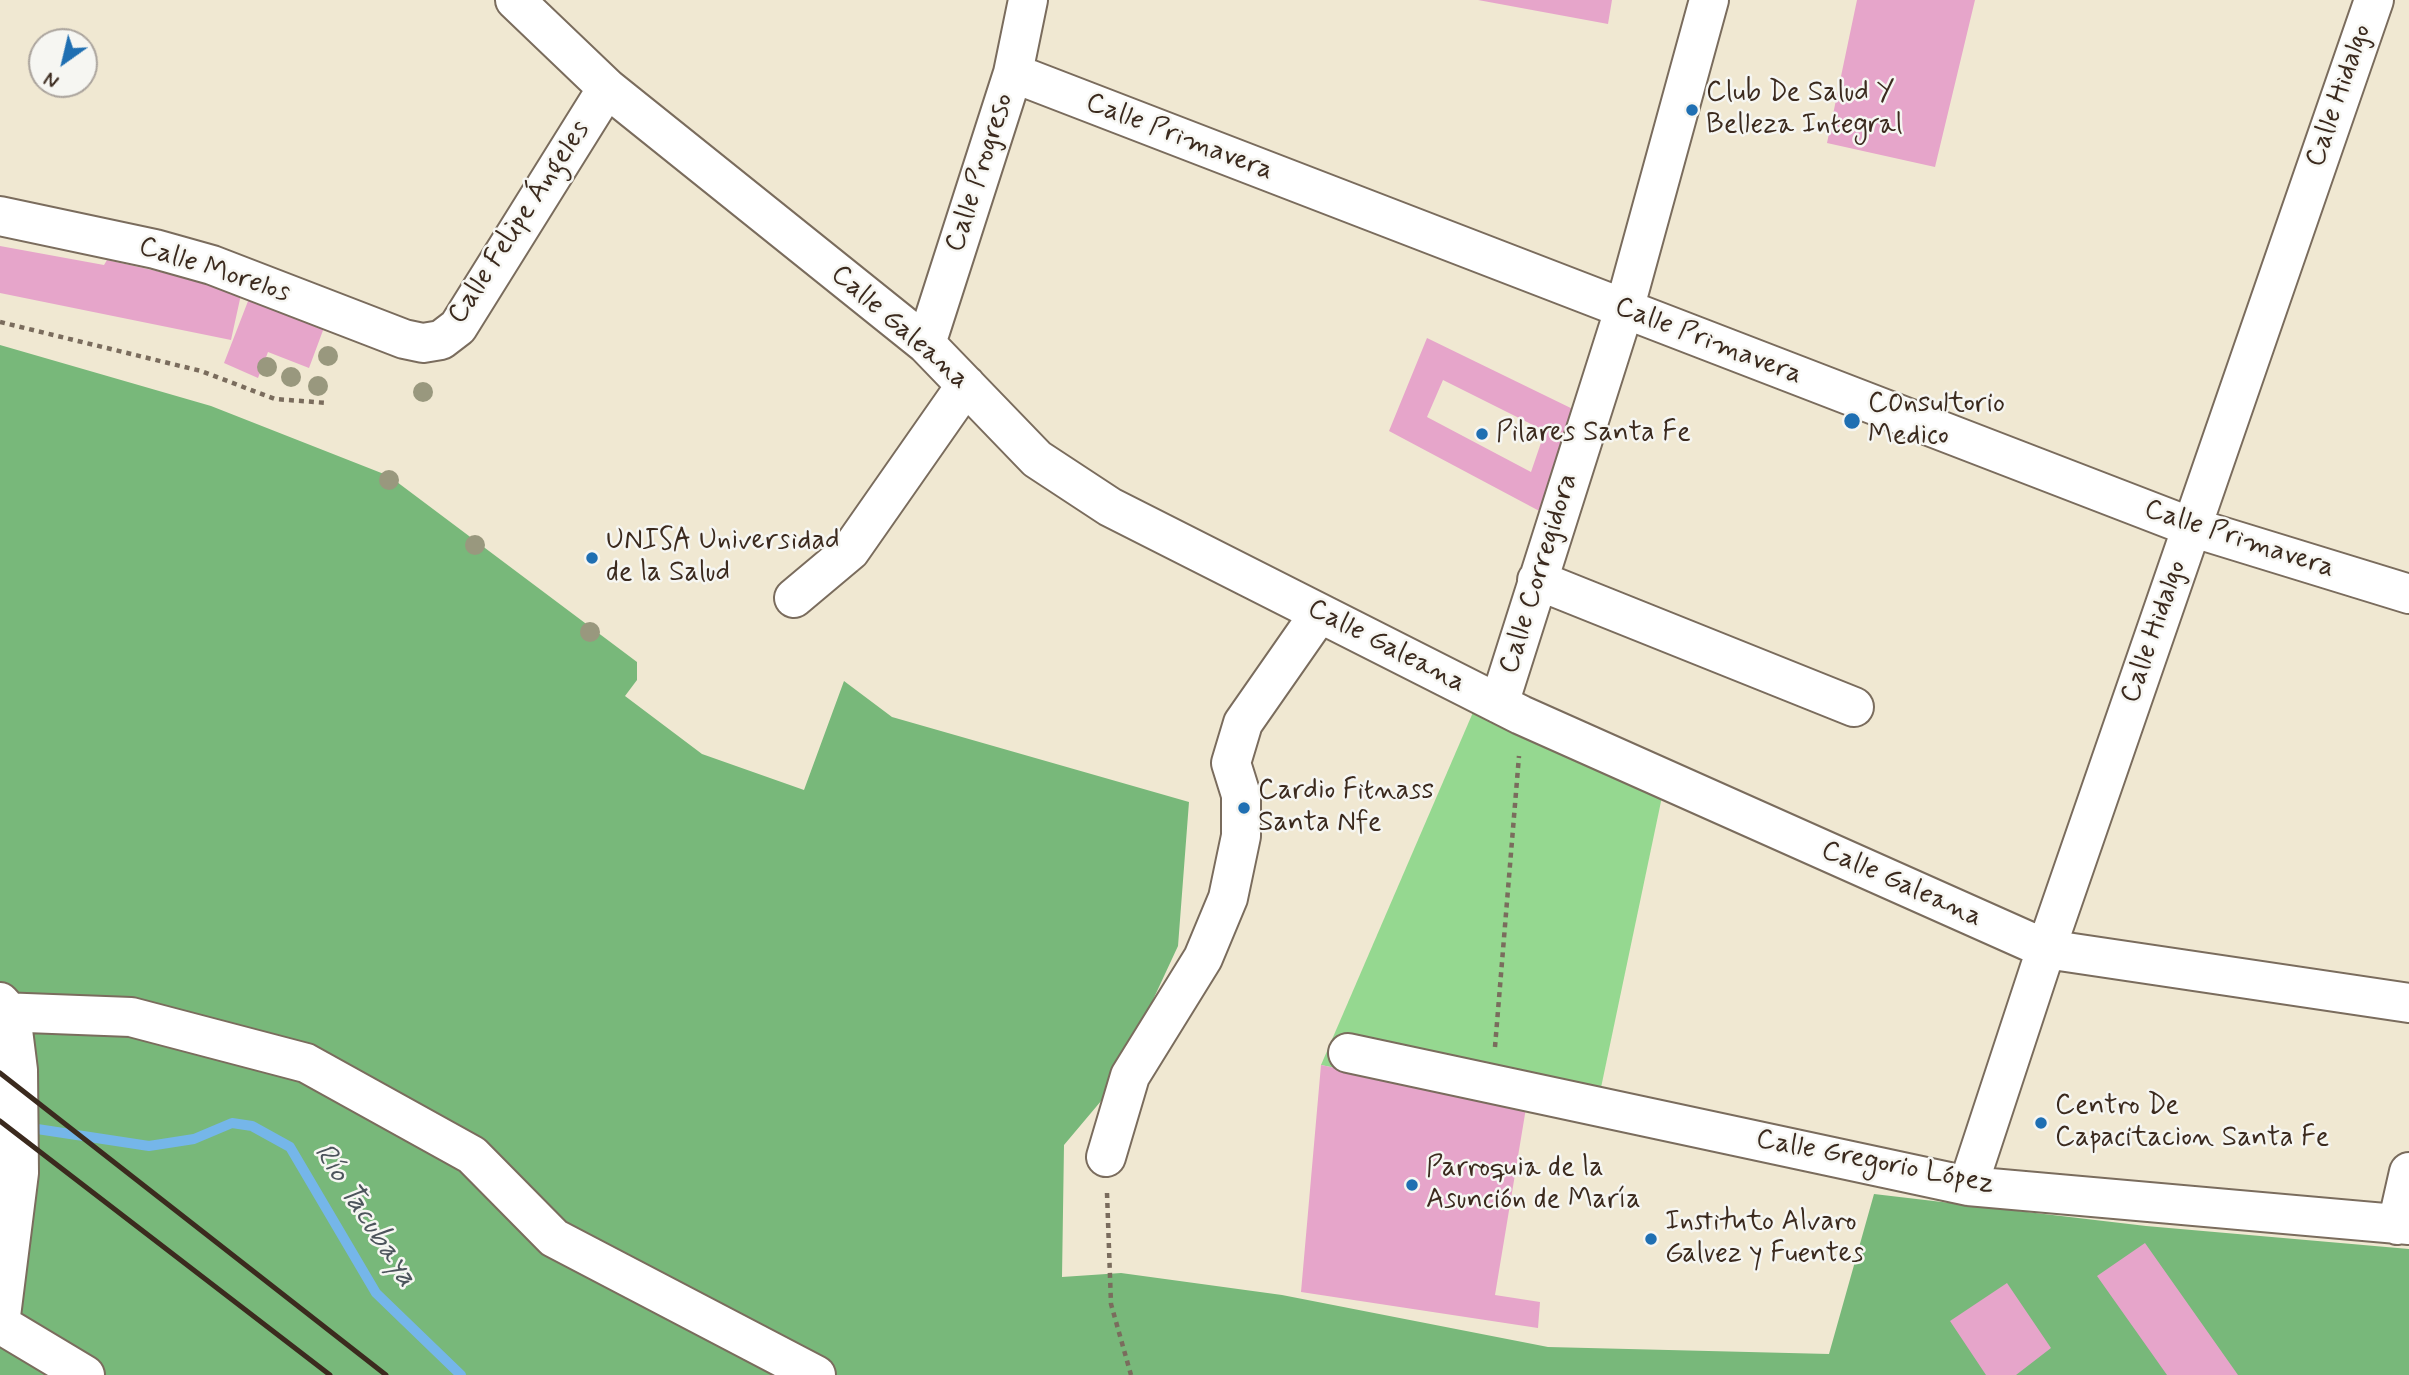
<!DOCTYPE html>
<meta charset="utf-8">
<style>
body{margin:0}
#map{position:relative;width:2409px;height:1375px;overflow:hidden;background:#f0e8d2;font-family:Mynerve,sans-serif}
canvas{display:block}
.north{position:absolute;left:28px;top:28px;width:70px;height:70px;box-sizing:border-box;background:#f6f6f2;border:2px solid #aba49d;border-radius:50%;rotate:214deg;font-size:19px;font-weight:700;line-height:28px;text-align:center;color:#3b2a1e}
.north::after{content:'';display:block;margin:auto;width:24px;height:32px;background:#1f6fb2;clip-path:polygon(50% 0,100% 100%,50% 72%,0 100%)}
</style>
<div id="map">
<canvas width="2409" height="1375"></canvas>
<div class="north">N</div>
</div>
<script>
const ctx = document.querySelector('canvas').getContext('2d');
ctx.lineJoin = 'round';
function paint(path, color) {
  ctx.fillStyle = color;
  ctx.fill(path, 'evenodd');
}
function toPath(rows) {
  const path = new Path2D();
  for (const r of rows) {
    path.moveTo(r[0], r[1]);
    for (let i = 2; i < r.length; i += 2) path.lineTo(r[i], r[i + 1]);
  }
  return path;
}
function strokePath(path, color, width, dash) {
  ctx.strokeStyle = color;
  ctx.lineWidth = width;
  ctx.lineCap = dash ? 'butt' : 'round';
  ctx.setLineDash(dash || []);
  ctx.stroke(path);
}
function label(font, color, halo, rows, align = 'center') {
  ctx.font = font + ' Mynerve,sans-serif';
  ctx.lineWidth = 5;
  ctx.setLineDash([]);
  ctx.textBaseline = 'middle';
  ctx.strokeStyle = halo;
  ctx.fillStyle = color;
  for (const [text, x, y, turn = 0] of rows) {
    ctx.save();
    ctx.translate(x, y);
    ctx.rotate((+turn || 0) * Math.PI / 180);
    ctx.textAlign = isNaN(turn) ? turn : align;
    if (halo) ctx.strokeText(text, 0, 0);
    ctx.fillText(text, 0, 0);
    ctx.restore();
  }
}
const green = toPath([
 [1474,710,1663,792,1594,1121,1321,1065]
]);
const forest = toPath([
 [0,345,211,406,389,476,637,662,637,680,625,696,702,754,804,790,844,681,892,717,1189,802,1178,946,1112,1088,1064,1145,1062,1277,1121,1273,1282,1295,1548,1347,1829,1354,1874,1194,2146,1226,2409,1249,2409,1375,0,1375]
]);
const stream = toPath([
 [24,1127,149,1146,194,1139,232,1123,252,1126,290,1147,376,1293,461,1375]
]);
const building = toPath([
 [1478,0,1612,0,1608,24],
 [1857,0,1975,0,1935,167,1827,143],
 [0,246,104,265,107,260,242,290,231,340,0,293],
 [250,296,325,325,309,368,268,352,258,378,224,363],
 [1427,338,1581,413,1545,514,1389,431],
 [1443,380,1545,431,1531,472,1427,417],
 [1321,1065,1526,1108,1495,1295,1540,1302,1538,1328,1301,1292],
 [2145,1243,2238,1375,2167,1375,2097,1276],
 [2007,1283,2051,1348,2016,1375,1986,1375,1950,1321]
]);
const path = toPath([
 [0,322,201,371,275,399,327,403],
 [1495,1047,1519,756],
 [1107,1193,1111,1304,1131,1375]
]);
const minor = toPath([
 [515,0,607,88,926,344,1037,459,1110,507,1521,715,2046,949,2409,1003],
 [1013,73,2191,527,2409,594],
 [0,216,155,249,212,265,404,339,423,343,441,340,458,327,607,88],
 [926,344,1013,73,1028,0],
 [1537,580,1854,707],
 [794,598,850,551,966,385],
 [1499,704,1624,310,1709,0],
 [0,1002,11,1014,18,1070,19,1173,0,1324,85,1375],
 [0,1012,131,1017,306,1063,472,1155,554,1238,816,1375],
 [1348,1053,1968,1186,2409,1225],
 [1106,1157,1130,1076,1203,958,1228,898,1241,836,1241,795,1231,763,1243,723,1319,614],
 [1968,1186,2046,949,2374,0],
 [2397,1225,2409,1172]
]);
const rail = toPath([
 [0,1073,386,1375],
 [0,1121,330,1375]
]);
const trees = [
 [328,356],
 [267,367],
 [291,377],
 [318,386],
 [423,392],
 [389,480],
 [475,545],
 [590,632]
];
const markers = [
 [1692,110,7,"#1f6fb2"],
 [1852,421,9,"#1f6fb2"],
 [1482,434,7,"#1f6fb2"],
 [592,558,7,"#1f6fb2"],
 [1244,808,7,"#1f6fb2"],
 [2041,1123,7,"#1f6fb2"],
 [1412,1185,7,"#1f6fb2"],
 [1651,1239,7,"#1f6fb2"]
];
const poiNames = [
 ["Club De Salud Y",1706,94],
 ["Belleza Integral",1706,126],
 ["C0nsultorio",1868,405],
 ["Medico",1868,437],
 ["Pilares Santa Fe",1496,434],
 ["UNISA Universidad",606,542],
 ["de la Salud",606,574],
 ["Cardio Fitnass",1258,792],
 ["Santa Nfe",1258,824],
 ["Centro De",2055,1107],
 ["Capacitacion Santa Fe",2055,1139],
 ["Parroquia de la",1426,1169],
 ["Asunción de María",1426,1201],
 ["Instituto Alvaro",1665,1223],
 ["Galvez y Fuentes",1665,1255]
];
const streetNames = [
 ["Calle Hidalgo",2340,96,-71],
 ["Calle Primavera",1179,138,21],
 ["Calle Progreso",981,173,-72],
 ["Calle Felipe Ángeles",520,223,-57],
 ["Calle Morelos",214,271,18],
 ["Calle Galeana",899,328,41],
 ["Calle Primavera",1708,342,21],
 ["Calle Primavera",2239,540,18],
 ["Calle Corregidora",1540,574,-73],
 ["Calle Hidalgo",2155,632,-71],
 ["Calle Galeana",1386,647,27],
 ["Calle Galeana",1901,885,24],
 ["Calle Gregorio López",1875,1163,11]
];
const waterNames = [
 ["Río Tacubaya",364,1216,57]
];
paint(green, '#95d890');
paint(forest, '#78b87a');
strokePath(stream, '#75b6e9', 10);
paint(building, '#e6a5ca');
strokePath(minor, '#7a6c5d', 42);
strokePath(path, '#7a6c5d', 4.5, [5, 5]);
strokePath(minor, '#fff', 38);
strokePath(rail, '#3b2a1e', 5);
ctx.fillStyle = '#99987e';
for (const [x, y] of trees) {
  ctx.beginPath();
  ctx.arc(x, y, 10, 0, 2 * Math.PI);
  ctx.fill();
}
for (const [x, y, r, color] of markers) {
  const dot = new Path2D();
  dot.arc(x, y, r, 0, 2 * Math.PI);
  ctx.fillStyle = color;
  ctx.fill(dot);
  strokePath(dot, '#f6f6f2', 2.5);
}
label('28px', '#3b2a1e', '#f6f6f2', poiNames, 'left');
label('28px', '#3b2a1e', '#f6f6f2', streetNames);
label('italic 30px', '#4c545b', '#f6f6f2', waterNames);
</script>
